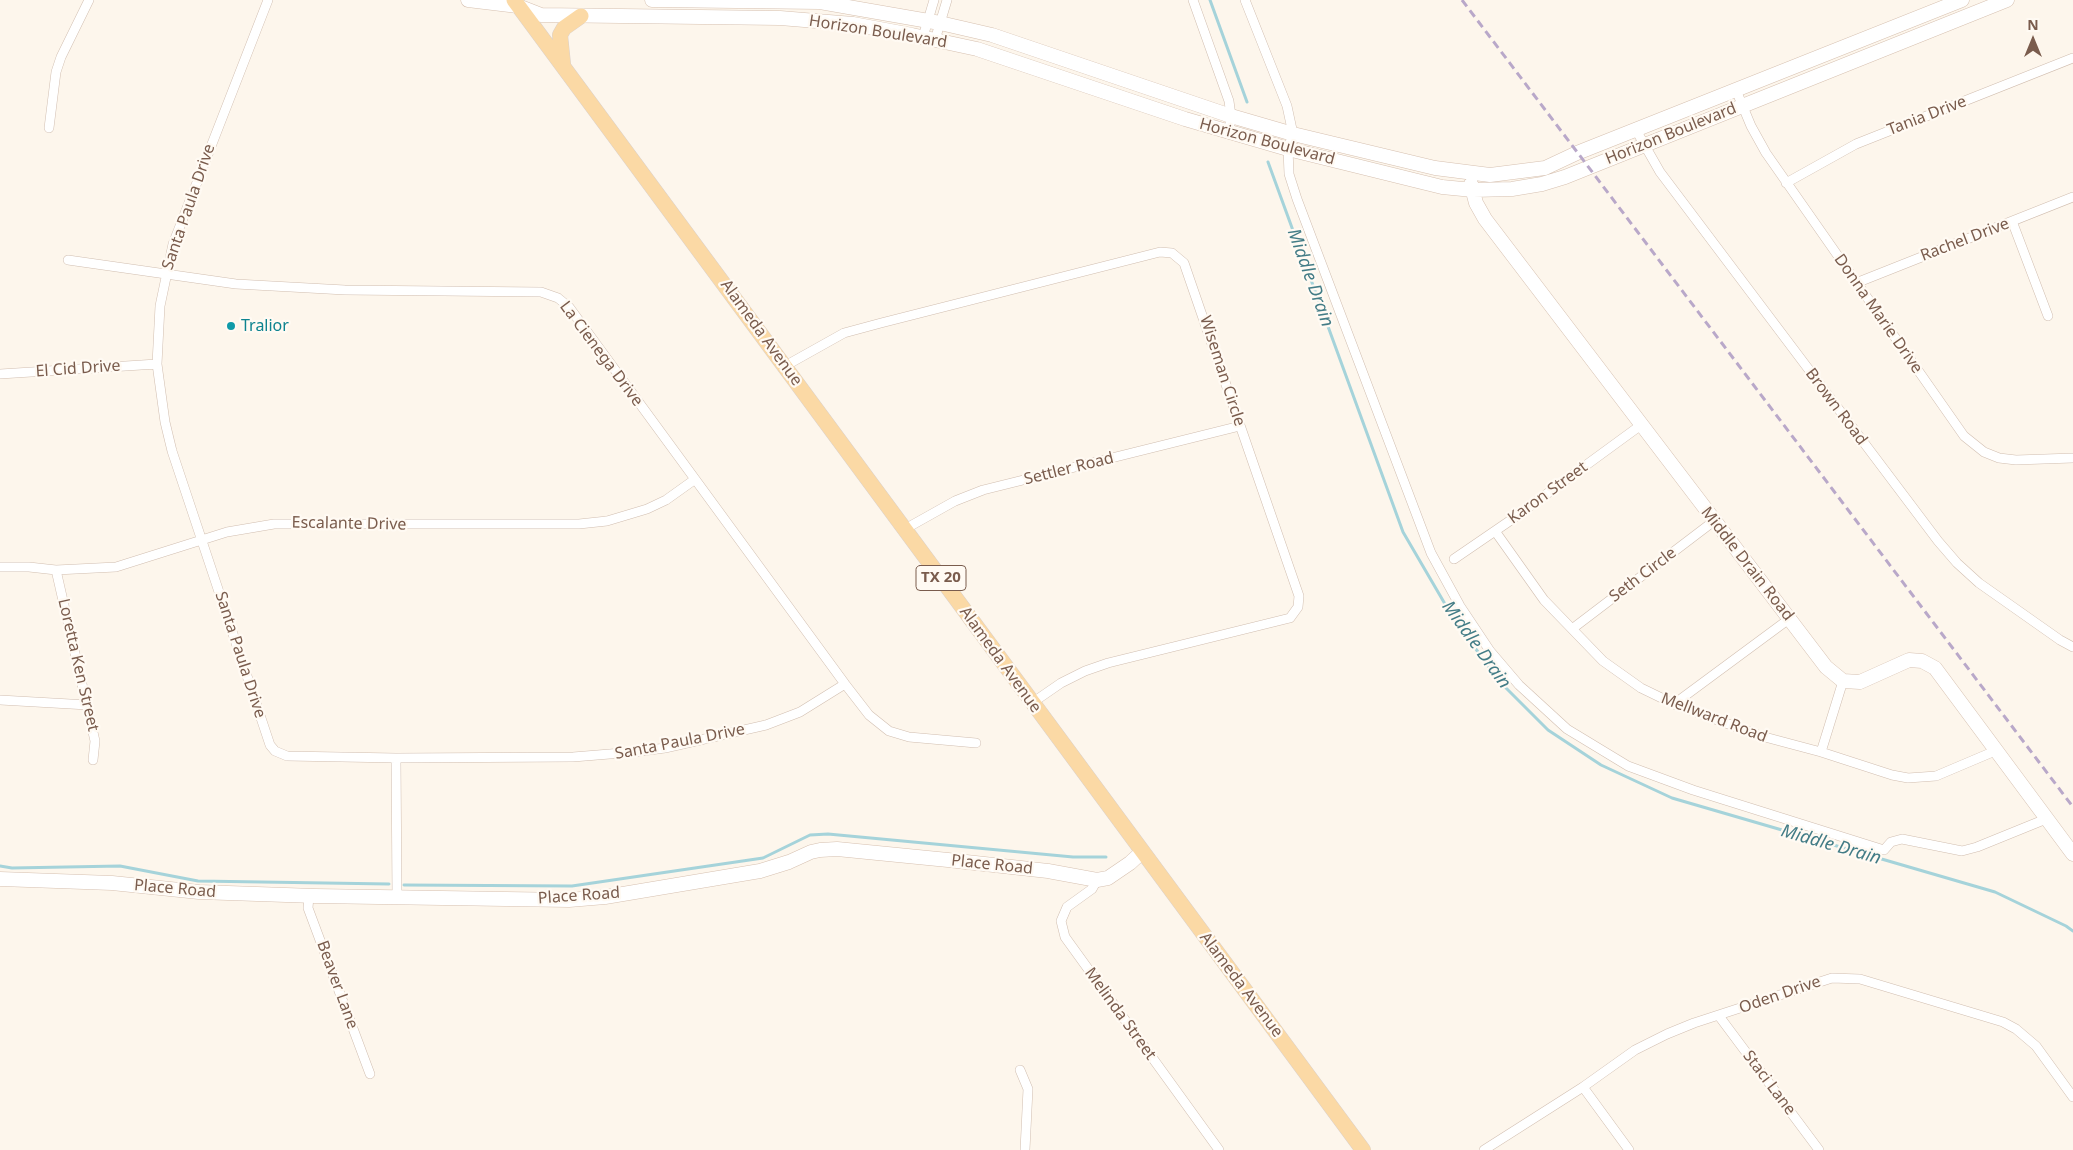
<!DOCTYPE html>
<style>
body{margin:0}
#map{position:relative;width:2073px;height:1150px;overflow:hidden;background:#fdf6ec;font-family:"Noto Sans",sans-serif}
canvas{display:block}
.north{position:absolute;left:2008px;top:15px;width:50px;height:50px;-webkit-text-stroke:4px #fffaf3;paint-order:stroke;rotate:0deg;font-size:14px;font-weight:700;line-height:20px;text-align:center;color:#7a5c4d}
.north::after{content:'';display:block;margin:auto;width:18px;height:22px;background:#7a5c4d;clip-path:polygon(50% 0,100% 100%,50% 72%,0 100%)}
</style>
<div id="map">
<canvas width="2073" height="1150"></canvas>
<div class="north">N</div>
</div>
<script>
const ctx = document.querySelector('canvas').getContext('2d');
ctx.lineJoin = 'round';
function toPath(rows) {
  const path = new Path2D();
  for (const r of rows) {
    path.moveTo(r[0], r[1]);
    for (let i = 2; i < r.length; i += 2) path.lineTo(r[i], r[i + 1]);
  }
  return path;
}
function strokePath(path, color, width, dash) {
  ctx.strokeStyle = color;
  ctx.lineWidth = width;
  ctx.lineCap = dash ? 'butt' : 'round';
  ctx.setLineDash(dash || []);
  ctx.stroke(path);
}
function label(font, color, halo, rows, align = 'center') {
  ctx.font = font + ' "Noto Sans",sans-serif';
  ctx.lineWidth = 4.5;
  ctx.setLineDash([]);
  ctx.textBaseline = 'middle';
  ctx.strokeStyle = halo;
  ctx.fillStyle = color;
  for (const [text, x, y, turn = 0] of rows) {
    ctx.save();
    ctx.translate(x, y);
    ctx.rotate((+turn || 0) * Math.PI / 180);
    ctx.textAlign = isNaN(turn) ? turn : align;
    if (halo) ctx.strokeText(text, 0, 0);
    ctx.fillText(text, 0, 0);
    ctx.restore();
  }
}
const stream = toPath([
 [1210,0,1247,102],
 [1268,162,1403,532,1452,616,1499,681,1548,730,1601,765,1672,798,1995,892,2066,926,2073,931],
 [0,866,12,868,120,866,198,881,389,884],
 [404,885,572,886,763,858,810,835,828,834,1073,857,1106,857]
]);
const street = toPath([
 [268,0,173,244,160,306,157,364,165,422,172,451,270,745,275,751,287,756,396,758,573,757,634,752,665,748,766,725,800,712,845,684],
 [1193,0,1229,101,1231,116,1229,132],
 [1245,0,1287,106,1293,134,1288,149,1289,174,1297,199,1431,553,1460,606,1490,651,1519,685,1567,729,1628,766,1693,790,1884,850,1891,842,1902,839,1962,851,1977,847,2046,819],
 [923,37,934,0],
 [935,40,947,0],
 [1736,90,1751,126,1766,153,1964,436,1984,452,1999,458,2016,460,2073,458],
 [49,128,56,72,61,57,89,0],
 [1636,130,1660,172,1938,541,1957,563,1979,583,2060,640,2073,647],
 [1786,183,1856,144,2073,58],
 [2012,221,2048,316],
 [68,260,236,284,345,290,541,292,558,298,569,307,845,684,869,715,889,731,909,737,976,743],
 [1856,283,2073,197],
 [785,366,844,333,881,323,1160,252,1172,253,1184,263,1299,596,1298,607,1290,618,1108,663,1085,671,1061,683,1032,703],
 [0,374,157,364],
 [905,529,955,501,983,490,1240,426],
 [1495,531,1544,600,1603,661,1641,688,1674,704,1761,736,1821,752,1892,775,1908,778,1936,776,1995,751],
 [1454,559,1511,520,1641,425],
 [0,567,29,567,56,570,116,567,227,532,274,524,579,524,607,521,647,509,666,500,694,480],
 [56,570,95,741,93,760],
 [1572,629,1714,521],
 [0,700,88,705],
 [1674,704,1789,619],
 [1821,752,1843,681],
 [396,758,397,897],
 [1097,880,1092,889,1067,907,1061,921,1065,937,1219,1150],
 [309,896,308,908,370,1074],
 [1719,1016,1819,1150],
 [1020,1070,1028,1089,1025,1150],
 [1583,1087,1629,1150],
 [1484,1150,1583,1087,1635,1050,1667,1034,1694,1023,1832,978,1860,979,2003,1022,2016,1029,2036,1046,2073,1097]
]);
const secondary = toPath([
 [468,0,518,6,541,15,780,18,853,24,912,35,977,49,1185,119,1288,149,1442,187,1473,190,1512,189,1542,184,1565,177,2007,0],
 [652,0,820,2,940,23,992,35,1231,116,1293,134,1435,168,1490,175,1545,168,1577,153,1962,0],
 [1471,184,1476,203,1485,219,1826,667,1843,681,1860,682,1909,660,1922,661,1935,668,2073,854],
 [0,879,112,883,199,892,315,896,569,900,605,897,760,871,789,862,811,852,820,850,837,849,948,860,1048,871,1097,880,1108,878,1130,863,1142,852]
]);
const primary = toPath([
 [514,0,1363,1150],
 [563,64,560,35,564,28,581,16]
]);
const rail = toPath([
 [1462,0,2073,807]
]);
const markers = [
 [231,326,5,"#0f9aa8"]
];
const shields = [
 [941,578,50]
];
const shieldNames = [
 ["TX 20",941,578]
];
const streetNames = [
 ["Horizon Boulevard",878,32,9],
 ["Tania Drive",1927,116,-21],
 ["Horizon Boulevard",1671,134,-22],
 ["Horizon Boulevard",1267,142,15],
 ["Santa Paula Drive",189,207,-71],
 ["Rachel Drive",1965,240,-21],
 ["Donna Marie Drive",1878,314,55],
 ["Alameda Avenue",761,333,54],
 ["La Cienega Drive",601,354,53],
 ["El Cid Drive",78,369,-4],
 ["Wiseman Circle",1222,371,72],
 ["Brown Road",1836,407,53],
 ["Settler Road",1069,469,-14],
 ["Karon Street",1548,493,-36],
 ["Escalante Drive",349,524,1],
 ["Middle Drain Road",1747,564,52],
 ["Seth Circle",1643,575,-37],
 ["Santa Paula Drive",240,655,72],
 ["Alameda Avenue",1000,660,54],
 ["Loretta Ken Street",78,665,77],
 ["Mellward Road",1714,718,21],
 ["Santa Paula Drive",680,742,-11],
 ["Place Road",992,865,6],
 ["Place Road",175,889,5],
 ["Place Road",579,896,-4],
 ["Beaver Lane",337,985,70],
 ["Alameda Avenue",1241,985,53],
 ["Oden Drive",1780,995,-19],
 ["Melinda Street",1120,1014,54],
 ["Staci Lane",1769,1083,53]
];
const cultureNames = [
 ["Tralior",241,326]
];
const waterNames = [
 ["Middle Drain",1310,278,70],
 ["Middle Drain",1476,645,54],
 ["Middle Drain",1831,845,16]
];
strokePath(stream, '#a5d3da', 3);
strokePath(street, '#d1beb0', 10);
strokePath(secondary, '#d6c0b0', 15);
strokePath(primary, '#dad1cd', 16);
strokePath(street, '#fff', 9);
strokePath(secondary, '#fff', 14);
strokePath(primary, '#fbd9a5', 15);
strokePath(rail, '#b9a8c9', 3, [8, 5]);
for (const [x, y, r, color] of markers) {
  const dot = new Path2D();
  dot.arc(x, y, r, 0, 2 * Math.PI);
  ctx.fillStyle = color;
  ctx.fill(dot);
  strokePath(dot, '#fffaf3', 2);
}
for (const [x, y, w] of shields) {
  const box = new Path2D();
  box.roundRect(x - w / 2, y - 12.5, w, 25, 4);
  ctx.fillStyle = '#fffaf3';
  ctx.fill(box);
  strokePath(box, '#7a5c4d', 1);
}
label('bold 15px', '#7a5c4d', null, shieldNames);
label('16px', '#7a5c4d', '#fffaf3', streetNames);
label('16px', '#0d838f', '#fffaf3', cultureNames, 'left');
label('italic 18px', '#437c86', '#fffaf3', waterNames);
</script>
